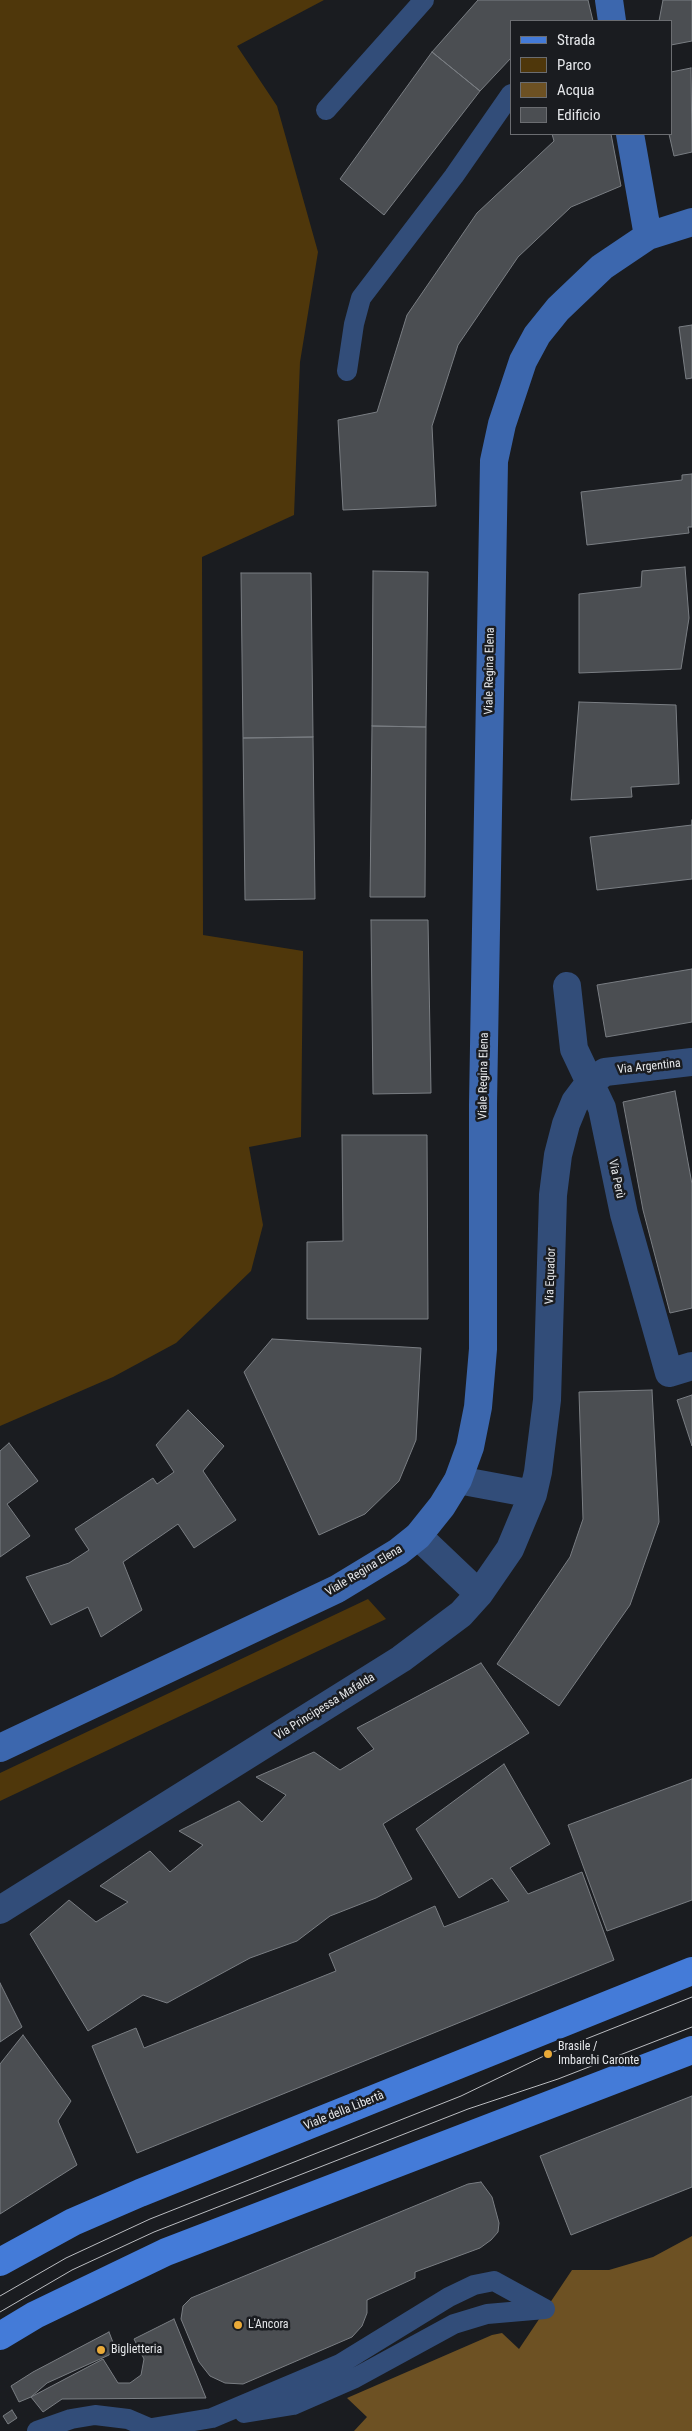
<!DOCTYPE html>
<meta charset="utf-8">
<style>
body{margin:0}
#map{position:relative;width:692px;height:2431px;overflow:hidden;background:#1a1c20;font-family:"Roboto Condensed",sans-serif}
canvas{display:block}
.legend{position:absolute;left:510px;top:20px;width:162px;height:115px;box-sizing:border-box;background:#1a1c20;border:1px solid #6b6d71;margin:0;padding:6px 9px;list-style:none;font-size:15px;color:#e5e7ea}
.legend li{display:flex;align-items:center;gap:10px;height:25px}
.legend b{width:25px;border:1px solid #6b6d71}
</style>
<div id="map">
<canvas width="692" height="2431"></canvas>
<ul class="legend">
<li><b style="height:6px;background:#447bd8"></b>Strada</li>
<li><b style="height:14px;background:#4f370b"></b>Parco</li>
<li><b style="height:14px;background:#6d5123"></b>Acqua</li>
<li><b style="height:14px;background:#4b4e52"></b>Edificio</li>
</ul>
</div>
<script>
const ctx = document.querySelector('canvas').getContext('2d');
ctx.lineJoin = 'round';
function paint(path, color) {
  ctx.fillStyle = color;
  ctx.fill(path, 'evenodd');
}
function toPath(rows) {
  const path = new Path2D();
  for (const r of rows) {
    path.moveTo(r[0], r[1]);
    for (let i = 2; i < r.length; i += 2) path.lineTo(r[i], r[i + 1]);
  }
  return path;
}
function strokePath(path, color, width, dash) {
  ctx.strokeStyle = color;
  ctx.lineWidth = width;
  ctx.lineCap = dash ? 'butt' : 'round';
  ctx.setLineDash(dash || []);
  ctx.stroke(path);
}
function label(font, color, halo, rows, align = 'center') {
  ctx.font = font + ' "Roboto Condensed",sans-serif';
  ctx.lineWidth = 5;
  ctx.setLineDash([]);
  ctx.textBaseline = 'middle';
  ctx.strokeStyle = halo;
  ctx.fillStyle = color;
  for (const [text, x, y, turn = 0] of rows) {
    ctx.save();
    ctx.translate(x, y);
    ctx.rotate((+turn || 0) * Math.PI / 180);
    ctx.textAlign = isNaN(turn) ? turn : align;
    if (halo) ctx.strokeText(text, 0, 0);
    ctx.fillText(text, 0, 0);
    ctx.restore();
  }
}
const green = toPath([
 [0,0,324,0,237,46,277,106,318,252,300,362,294,515,202,557,203,935,303,951,301,1137,249,1147,263,1225,251,1271,176,1343,113,1377,0,1426],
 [368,1599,386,1619,0,1801,0,1773]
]);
const water = toPath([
 [692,2236,692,2431,354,2431,367,2417,347,2398,492,2335,502,2333,519,2349,572,2270,609,2270,653,2257]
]);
const building = toPath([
 [478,0,588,0,593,21,511,21,511,58,480,91,432,52,478,0],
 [663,0,692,0,692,41,671,45,671,21,659,21,663,0],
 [432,52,480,91,384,215,340,179,432,52],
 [691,68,692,152,674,156,669,134,671,134,671,72,691,68],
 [552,134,611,134,621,186,571,207,518,257,458,345,432,426,436,506,343,510,338,420,377,412,407,315,477,213,554,141,552,134],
 [692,325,692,378,686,379,679,327,692,325],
 [692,474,692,527,688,527,689,533,587,545,581,492,682,480,682,475,692,474],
 [685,567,689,618,681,669,579,673,579,594,641,587,642,571,685,567],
 [373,571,428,572,426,727,372,726,373,571],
 [241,573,311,573,313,737,243,738,241,573],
 [579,702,676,705,679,784,631,787,632,797,571,800,579,702],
 [372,726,426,727,425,897,370,897,372,726],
 [313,737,315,899,245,900,243,738,313,737],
 [692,820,692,879,597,890,590,837,692,825,692,820],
 [371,920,428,920,431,1093,373,1094,371,920],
 [692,969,692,1022,606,1037,597,985,692,969],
 [675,1091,692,1184,692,1308,670,1313,643,1210,623,1102,675,1091],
 [342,1135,427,1135,428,1319,307,1319,307,1242,343,1241,342,1135],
 [272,1339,421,1348,416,1440,399,1481,365,1514,319,1535,244,1372,272,1339],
 [652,1390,659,1522,630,1605,559,1706,497,1664,570,1557,583,1519,579,1392,652,1390],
 [692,1395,692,1446,677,1400,692,1395],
 [188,1410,224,1446,203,1471,236,1520,194,1548,178,1524,123,1562,142,1610,101,1637,88,1607,51,1625,26,1577,69,1563,89,1550,75,1529,153,1478,157,1484,174,1472,156,1445,188,1410],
 [9,1443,38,1481,7,1504,30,1536,0,1557,0,1451,9,1443],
 [481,1663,529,1733,383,1824,412,1879,376,1898,330,1916,297,1941,250,1958,167,2003,143,1995,88,2031,30,1934,69,1900,96,1922,128,1902,100,1886,150,1851,170,1872,203,1845,179,1831,239,1801,262,1822,286,1795,256,1777,314,1752,340,1770,374,1749,357,1728,481,1663],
 [504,1764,550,1844,510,1868,528,1894,582,1872,614,1960,137,2153,92,2046,136,2028,144,2048,336,1971,329,1954,435,1906,444,1927,509,1901,492,1878,459,1898,416,1829,504,1764],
 [692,1779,692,1900,607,1931,568,1825,692,1779],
 [0,1983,22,2027,0,2042,0,1983],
 [23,2035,71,2101,58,2121,77,2165,0,2214,0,2064,23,2035],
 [692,2096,692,2187,571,2235,540,2156,692,2096],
 [481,2182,492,2197,499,2223,498,2232,491,2240,480,2248,415,2272,415,2278,367,2300,367,2313,362,2326,352,2337,243,2384,225,2383,210,2376,199,2362,181,2319,183,2306,191,2298,468,2184,481,2182],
 [174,2319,206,2398,62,2399,43,2412,31,2397,103,2359,118,2383,130,2383,141,2375,144,2359,134,2339,174,2319],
 [109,2332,114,2345,109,2355,47,2383,31,2397,19,2402,11,2386,33,2372,109,2332],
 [12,2410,17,2418,8,2424,3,2416,12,2410]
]);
const lane = toPath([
 [326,110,424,0],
 [347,371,354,324,361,298,454,176,511,94],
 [244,2413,293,2405,355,2378,454,2324,487,2314,545,2309],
 [152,2428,212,2418,340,2364,449,2297,474,2285,494,2281,545,2309],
 [37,2431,71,2419,95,2415,128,2419,156,2431]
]);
const street = toPath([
 [567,986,574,1049,602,1108,624,1214,669,1373,692,1366],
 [458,1480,533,1494],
 [418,1536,479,1594],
 [0,1910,401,1659,461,1614,479,1594,510,1549,533,1494,538,1472,547,1400,553,1195,558,1155,566,1124,575,1102,590,1082,605,1072,692,1062]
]);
const secondary = toPath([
 [609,0,612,21],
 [630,134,648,236],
 [0,1748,337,1589,398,1552,418,1536,442,1506,458,1480,470,1447,478,1407,483,1349,483,1104,494,461,502,424,523,361,537,335,558,309,602,267,648,236,692,222]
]);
const primary = toPath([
 [0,2262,73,2222,140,2193,692,1971],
 [0,2336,35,2315,166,2252,692,2050]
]);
const tram = toPath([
 [0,2296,66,2258,150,2219,461,2096,548,2054,692,1997],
 [0,2312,72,2270,154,2232,468,2109,558,2079,692,2027]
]);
const markers = [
 [548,2054,5,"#eaaa38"],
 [238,2325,5,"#eaaa38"],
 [101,2350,5,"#eaaa38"]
];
const streetNames = [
 ["Viale Regina Elena",490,671,-89],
 ["Via Argentina",649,1067,-6],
 ["Viale Regina Elena",484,1076,-89],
 ["Via Perù",616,1179,78],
 ["Via Equador",551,1276,-88],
 ["Viale Regina Elena",364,1571,-31],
 ["Via Principessa Mafalda",325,1707,-32],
 ["Viale della Libertà",344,2111,-22]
];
const poiNames = [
 ["Brasile /",558,2047],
 ["Imbarchi Caronte",558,2061],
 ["L'Ancora",248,2325],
 ["Biglietteria",111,2350]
];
paint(green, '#4f370b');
paint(water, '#6d5123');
paint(building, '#4b4e52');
strokePath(building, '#7a7e83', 1);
strokePath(lane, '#324d79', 20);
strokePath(street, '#324d79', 28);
strokePath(secondary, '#3c67ae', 28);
strokePath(primary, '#447bd8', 28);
strokePath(tram, '#babcc0', 1);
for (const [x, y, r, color] of markers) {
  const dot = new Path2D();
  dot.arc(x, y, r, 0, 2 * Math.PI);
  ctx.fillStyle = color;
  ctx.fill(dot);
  strokePath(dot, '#1a1c20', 2);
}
label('12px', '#e5e7ea', '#1a1c20', streetNames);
label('12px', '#e5e7ea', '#1a1c20', poiNames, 'left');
</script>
